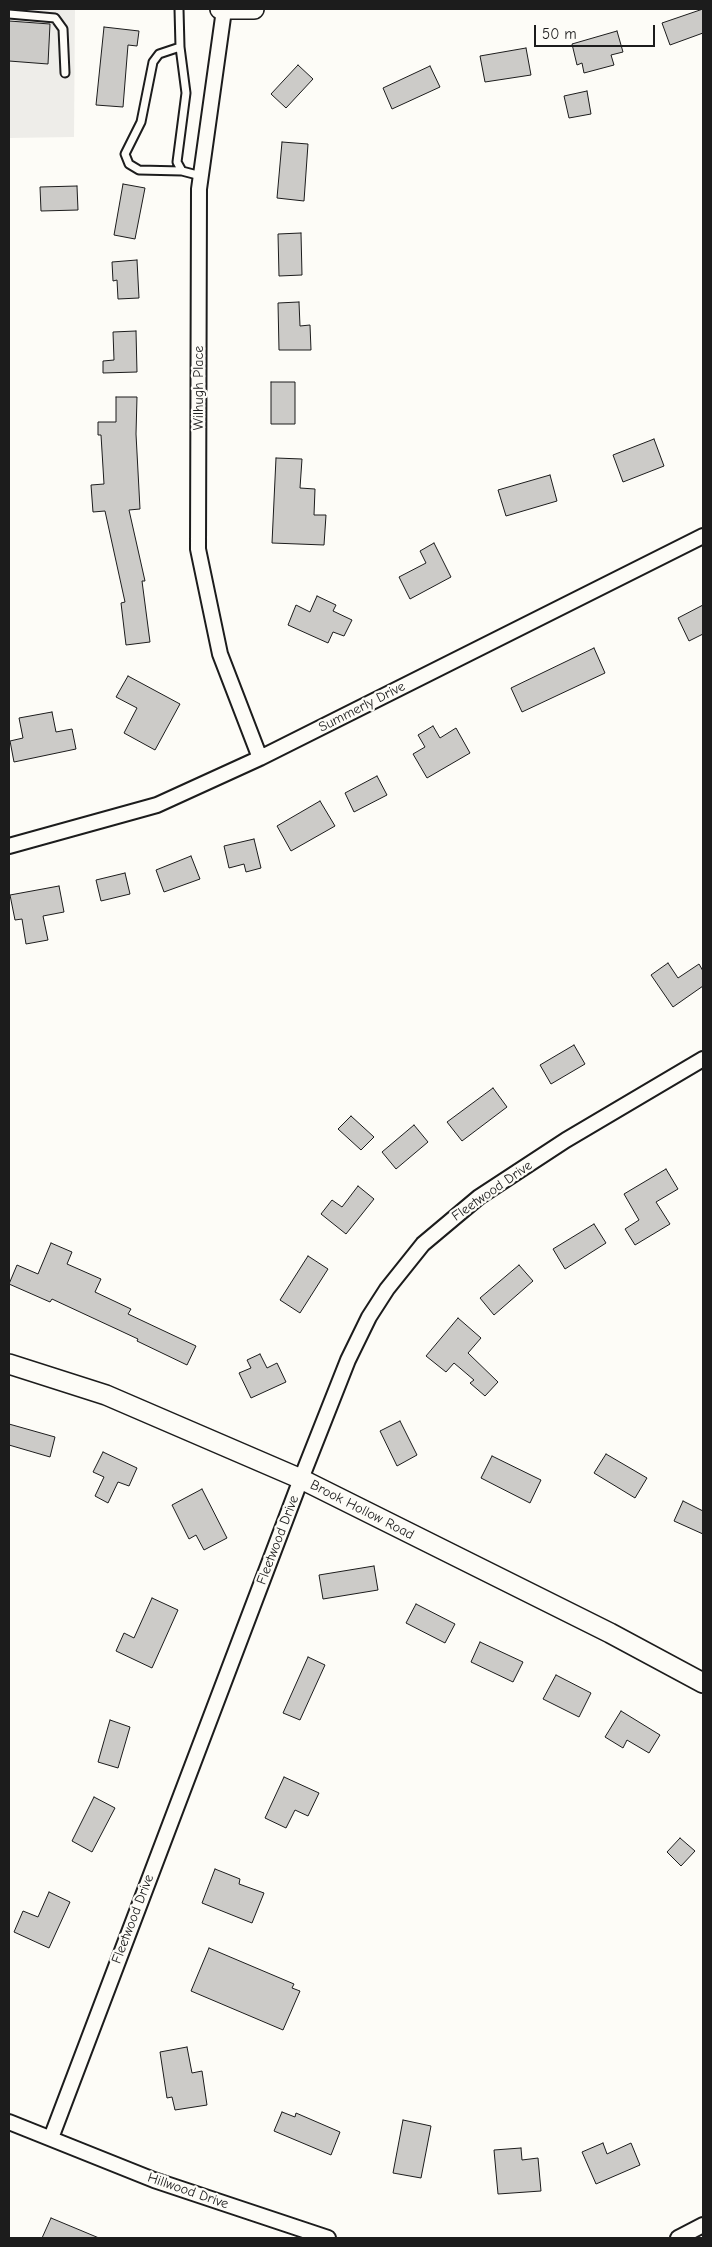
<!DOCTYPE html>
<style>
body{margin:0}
#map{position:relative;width:712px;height:2247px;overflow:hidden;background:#fdfcf7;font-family:"Comic Neue",sans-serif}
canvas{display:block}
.frame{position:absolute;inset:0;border:10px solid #1c1c1c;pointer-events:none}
.scale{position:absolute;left:534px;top:25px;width:121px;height:22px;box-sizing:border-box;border:2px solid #1c1c1c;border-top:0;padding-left:6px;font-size:15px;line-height:18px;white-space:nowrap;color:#1c1c1c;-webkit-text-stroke:4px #fdfcf7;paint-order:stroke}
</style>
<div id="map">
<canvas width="712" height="2247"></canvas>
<div class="frame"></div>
<div class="scale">50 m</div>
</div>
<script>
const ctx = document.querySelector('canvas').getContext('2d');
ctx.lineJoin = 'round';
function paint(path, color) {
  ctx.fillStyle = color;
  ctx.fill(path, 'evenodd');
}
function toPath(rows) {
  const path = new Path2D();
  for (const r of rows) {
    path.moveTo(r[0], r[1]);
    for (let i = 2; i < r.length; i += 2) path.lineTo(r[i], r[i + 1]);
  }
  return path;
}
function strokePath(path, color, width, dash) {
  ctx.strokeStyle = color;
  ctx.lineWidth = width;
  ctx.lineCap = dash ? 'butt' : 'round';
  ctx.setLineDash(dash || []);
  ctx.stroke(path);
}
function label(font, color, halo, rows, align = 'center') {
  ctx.font = font + ' "Comic Neue",sans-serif';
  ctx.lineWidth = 4.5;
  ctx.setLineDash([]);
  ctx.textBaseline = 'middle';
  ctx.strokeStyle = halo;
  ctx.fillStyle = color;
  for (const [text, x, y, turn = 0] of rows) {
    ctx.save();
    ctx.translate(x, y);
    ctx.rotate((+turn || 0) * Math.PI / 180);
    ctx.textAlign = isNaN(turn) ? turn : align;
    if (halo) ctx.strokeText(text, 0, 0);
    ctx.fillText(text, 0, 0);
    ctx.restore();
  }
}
const built = toPath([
 [9,9,75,9,74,137,9,138]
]);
const building = toPath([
 [703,9,703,33,670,45,662,23,703,9],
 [9,21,50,24,48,64,9,61,9,21],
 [104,27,139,31,137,46,128,45,123,107,96,105,104,27],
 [617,31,623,52,611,55,614,65,584,73,582,63,577,65,572,44,617,31],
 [526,48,531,75,485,82,480,56,526,48],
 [298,65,313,79,286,108,271,94,298,65],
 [430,66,440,87,392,109,383,88,430,66],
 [587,91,591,114,569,118,564,96,587,91],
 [282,142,308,144,304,201,277,198,282,142],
 [123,184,145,188,135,239,114,235,123,184],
 [77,186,78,210,41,211,40,187,77,186],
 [301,233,302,275,279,276,278,234,301,233],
 [137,260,139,298,118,299,117,280,113,281,112,262,137,260],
 [299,302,300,326,310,325,311,350,279,350,278,303,299,302],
 [136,331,137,372,103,373,103,361,114,360,113,332,136,331],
 [271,382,295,382,295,424,271,424,271,382],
 [116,397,137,397,136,434,140,509,129,510,145,581,142,581,150,642,126,645,121,603,125,602,105,511,93,512,91,485,104,484,101,435,98,435,98,422,116,422,116,397],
 [654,439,664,466,623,482,613,455,654,439],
 [276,458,302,459,300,488,315,489,314,515,326,515,324,545,272,543,276,458],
 [550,475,557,501,506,516,498,490,550,475],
 [434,543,451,577,410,599,399,577,426,563,420,551,434,543],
 [317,596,336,605,333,611,352,620,344,636,333,632,328,643,288,625,296,605,310,612,317,596],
 [703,605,703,634,689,641,678,618,703,605],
 [594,648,605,673,522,712,511,688,594,648],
 [128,676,180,704,155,750,124,733,137,708,116,697,128,676],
 [52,712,56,732,72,729,76,749,14,762,10,741,23,738,19,718,52,712],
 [433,726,440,738,456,728,470,753,427,778,413,754,425,747,418,735,433,726],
 [377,776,387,795,354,812,345,793,377,776],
 [320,801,335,826,291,851,277,826,320,801],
 [254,839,261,868,246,872,244,864,229,868,224,846,254,839],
 [191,856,200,879,164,892,156,870,191,856],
 [125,873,130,894,101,901,96,880,125,873],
 [59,886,64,912,43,916,48,940,26,944,22,919,15,920,10,895,59,886],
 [668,963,678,978,699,964,703,971,703,986,673,1007,651,975,668,963],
 [574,1045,585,1064,551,1084,540,1065,574,1045],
 [493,1088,507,1107,462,1141,447,1122,493,1088],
 [351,1116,374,1137,361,1150,338,1129,351,1116],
 [414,1125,428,1142,396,1169,382,1152,414,1125],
 [666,1169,678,1189,656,1202,670,1224,635,1245,625,1229,639,1220,624,1194,666,1169],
 [358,1186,374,1199,346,1234,321,1214,332,1200,342,1207,358,1186],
 [594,1224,606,1243,565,1269,553,1249,594,1224],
 [51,1243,72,1252,67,1264,101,1279,95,1292,131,1309,128,1314,196,1346,187,1365,137,1341,138,1339,52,1299,50,1302,9,1284,17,1265,38,1274,51,1243],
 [308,1256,328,1269,300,1313,280,1300,308,1256],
 [519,1265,533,1281,494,1315,480,1298,519,1265],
 [458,1318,481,1338,468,1353,498,1382,485,1396,470,1383,474,1380,454,1363,446,1372,426,1356,458,1318],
 [260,1354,267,1368,277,1363,286,1382,251,1398,239,1373,251,1368,247,1360,260,1354],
 [400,1421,417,1455,397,1466,380,1431,400,1421],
 [9,1424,55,1437,50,1457,9,1445,9,1424],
 [103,1452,137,1468,129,1486,118,1482,108,1503,95,1496,104,1477,93,1472,103,1452],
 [606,1454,647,1478,635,1498,594,1473,606,1454],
 [492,1456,541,1480,530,1503,481,1478,492,1456],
 [202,1489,227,1538,204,1550,196,1535,189,1539,172,1505,202,1489],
 [683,1501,703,1511,703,1534,674,1521,683,1501],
 [374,1566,378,1590,323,1599,319,1575,374,1566],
 [152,1598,178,1610,152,1668,116,1651,124,1633,134,1638,152,1598],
 [416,1604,455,1624,445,1643,406,1623,416,1604],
 [480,1642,523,1662,513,1682,471,1662,480,1642],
 [308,1657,325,1665,300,1720,283,1713,308,1657],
 [556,1675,591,1693,579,1717,543,1699,556,1675],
 [621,1711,660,1735,649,1753,627,1740,623,1748,605,1737,621,1711],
 [110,1720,130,1727,118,1768,98,1762,110,1720],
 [284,1777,319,1793,308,1816,295,1810,286,1828,265,1818,284,1777],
 [94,1797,115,1808,92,1852,72,1841,94,1797],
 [680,1838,695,1851,681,1866,667,1852,680,1838],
 [215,1869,240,1879,239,1884,264,1893,252,1923,202,1903,215,1869],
 [49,1892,70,1902,49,1948,14,1932,23,1911,38,1917,49,1892],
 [209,1948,294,1984,292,1988,300,1991,283,2030,191,1991,209,1948],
 [187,2047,192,2073,202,2071,207,2105,175,2110,172,2097,167,2098,160,2052,187,2047],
 [282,2112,295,2117,296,2113,340,2132,331,2155,274,2131,282,2112],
 [403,2120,431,2126,421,2178,393,2173,403,2120],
 [603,2143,607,2154,631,2143,640,2165,596,2184,582,2152,603,2143],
 [521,2148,522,2160,538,2158,541,2191,498,2194,494,2150,521,2148],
 [51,2218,99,2238,42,2238,51,2218]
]);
const lane = toPath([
 [179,9,180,47,186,93,177,162,182,171,201,176],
 [9,14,55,18,63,29,65,73],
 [180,47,159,54,153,62,141,122,125,154,129,164,139,170,182,171]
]);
const street = toPath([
 [224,10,199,189,198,549,220,654,260,758],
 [9,846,157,805,260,758,703,536],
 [9,2122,154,2180,328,2238],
 [51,2138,301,1479,348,1360,369,1317,387,1289,423,1244,479,1197,566,1140,703,1059],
 [678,2238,703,2225]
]);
const secondary = toPath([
 [220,9,254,9],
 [9,1364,106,1395,301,1479,610,1633,703,1683]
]);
const streetNames = [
 ["Wilhugh Place",199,388,-90],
 ["Summerly Drive",362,707,-27],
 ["Fleetwood Drive",492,1191,-35],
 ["Brook Hollow Road",362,1510,27],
 ["Fleetwood Drive",278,1540,-69],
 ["Fleetwood Drive",133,1919,-69],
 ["Hillwood Drive",188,2191,19]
];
paint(built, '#eeede9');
paint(building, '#cccbc8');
strokePath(building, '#1c1c1c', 1);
strokePath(lane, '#1c1c1c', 11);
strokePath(street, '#1c1c1c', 18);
strokePath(secondary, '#1c1c1c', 22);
strokePath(lane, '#fdfcf7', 7);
strokePath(street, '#fdfcf7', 14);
strokePath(secondary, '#fdfcf7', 19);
label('14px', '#1c1c1c', '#fdfcf7', streetNames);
</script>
